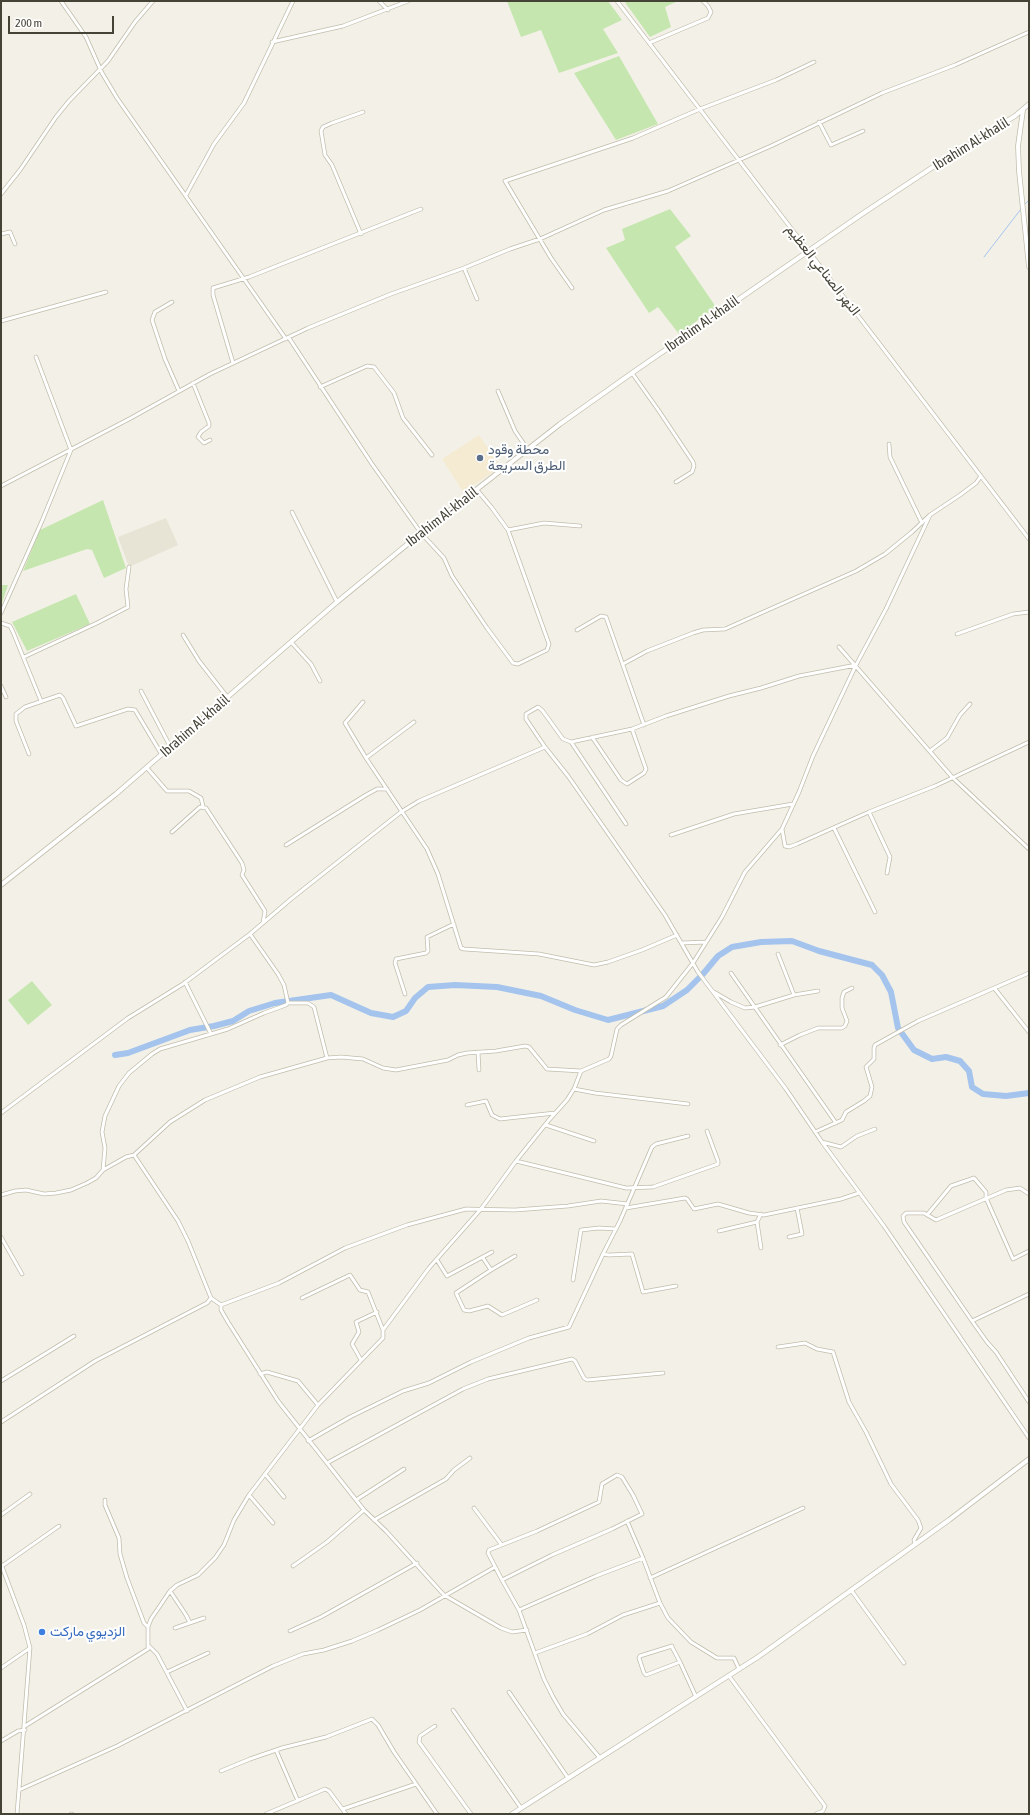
<!DOCTYPE html>
<meta charset="utf-8">
<style>
body{margin:0}
#map{position:relative;width:1030px;height:1815px;overflow:hidden;background:#f3f1e7;font-family:"Asap Condensed",sans-serif}
canvas{display:block}
.frame{position:absolute;inset:0;border:2px solid #454236;pointer-events:none}
.scale{position:absolute;left:8px;top:16px;width:106px;height:18px;box-sizing:border-box;border:2px solid #454236;border-top:0;padding-left:5px;font-size:12px;line-height:14px;white-space:nowrap;color:#454236;-webkit-text-stroke:3px #fff;paint-order:stroke}
</style>
<div id="map">
<canvas width="1030" height="1815"></canvas>
<div class="frame"></div>
<div class="scale">200 m</div>
</div>
<script>
const ctx = document.querySelector('canvas').getContext('2d');
ctx.lineJoin = 'round';
function paint(path, color) {
  ctx.fillStyle = color;
  ctx.fill(path, 'evenodd');
}
function toPath(rows) {
  const path = new Path2D();
  for (const r of rows) {
    path.moveTo(r[0], r[1]);
    for (let i = 2; i < r.length; i += 2) path.lineTo(r[i], r[i + 1]);
  }
  return path;
}
function strokePath(path, color, width, dash) {
  ctx.strokeStyle = color;
  ctx.lineWidth = width;
  ctx.lineCap = dash ? 'butt' : 'round';
  ctx.setLineDash(dash || []);
  ctx.stroke(path);
}
function label(font, color, halo, rows, align = 'center') {
  ctx.font = font + ' "Asap Condensed",Vazirmatn,sans-serif';
  ctx.lineWidth = 4;
  ctx.setLineDash([]);
  ctx.textBaseline = 'middle';
  ctx.strokeStyle = halo;
  ctx.fillStyle = color;
  for (const [text, x, y, turn = 0] of rows) {
    ctx.save();
    ctx.translate(x, y);
    ctx.rotate((+turn || 0) * Math.PI / 180);
    ctx.textAlign = isNaN(turn) ? turn : align;
    if (halo) ctx.strokeText(text, 0, 0);
    ctx.fillText(text, 0, 0);
    ctx.restore();
  }
}
const residential = toPath([
 [166,518,178,545,129,567,118,537]
]);
const commercial = toPath([
 [479,435,501,467,463,492,442,459]
]);
const green = toPath([
 [507,1,608,1,622,20,603,29,618,53,559,73,541,30,521,37],
 [624,1,678,1,665,7,671,27,650,37],
 [619,56,658,124,616,140,574,73],
 [670,209,691,236,675,247,716,307,679,334,658,307,649,313,606,248,625,240,622,229],
 [103,500,126,568,104,578,92,550,87,549,23,571,40,530],
 [1,585,8,585,1,606],
 [76,594,90,624,27,651,12,622],
 [32,981,52,1005,28,1025,8,1000]
]);
const stream = toPath([
 [1024,205,1029,200],
 [984,257,1021,209]
]);
const river = toPath([
 [115,1055,128,1053,190,1030,214,1026,233,1021,249,1011,275,1003,331,995,371,1013,393,1017,406,1011,415,998,428,987,455,985,497,987,541,996,575,1010,608,1020,663,1006,687,990,703,974,718,956,732,947,761,942,792,941,819,951,872,965,882,975,891,992,898,1028,914,1050,932,1059,946,1057,960,1061,969,1071,972,1087,983,1094,1006,1096,1029,1093]
]);
const minor = toPath([
 [61,1,86,37,102,73,117,98,286,339],
 [379,1,388,10],
 [617,1,1029,539],
 [272,42,343,26,408,1],
 [649,43,708,18,711,12,708,6,703,1],
 [819,122,831,145,863,131],
 [1,194,20,170,56,117,69,101,108,61,135,22,153,1],
 [186,195,214,144,244,103,293,1],
 [1,234,10,232,15,244],
 [361,234,332,165,325,155,321,131,323,127,332,123,363,112],
 [464,268,477,299],
 [572,288,551,258,505,181,633,138,700,109,776,80,814,62],
 [172,302,155,312,152,320,165,359,179,391],
 [1,321,106,292],
 [289,338,372,464,421,533,444,558,452,576,487,628,513,663,518,664,547,650,549,644,508,530,492,508,477,490],
 [233,363,213,295,213,288,249,277,421,209],
 [632,373,659,411,693,462,694,466,692,472,676,482],
 [193,383,209,423,209,426,201,432,198,437,204,443,210,440],
 [320,387,367,366,374,367,394,393,403,418,432,455],
 [498,391,515,431,528,450],
 [889,444,890,457,922,523],
 [1,486,131,418,210,374,308,328,391,294,464,268,510,249,540,239,604,210,668,191,771,146,882,93,955,65,1029,32],
 [292,512,337,602],
 [508,530,544,523,580,526],
 [1,613,42,521,71,450,36,357],
 [1,623,10,626,13,632,41,701],
 [577,630,601,616,606,617,644,725],
 [957,634,1013,614,1029,612],
 [183,635,199,661,228,698],
 [291,642,311,664,320,681],
 [839,647,953,778,1029,849],
 [24,657,97,623,128,607,126,589,129,567],
 [623,664,647,651,693,633,703,630,725,629,856,571,885,554,912,532,930,515,960,495,976,483,981,476],
 [1,686,6,697],
 [141,691,171,748],
 [363,702,345,723,366,758,427,849,438,874,461,948,464,949,539,954,594,965,608,962,642,950,677,935],
 [592,737,621,780,627,784,644,773,646,769,632,729],
 [571,742,626,824],
 [545,747,568,776,665,915,698,972,786,1089,822,1142,884,1226,1029,1438],
 [930,751,947,738,960,715,970,704],
 [29,754,16,721,16,714,25,707,60,695,63,698,76,726,128,709,135,710,162,755],
 [366,758,414,722],
 [147,768,167,791,189,791,201,798,203,806],
 [869,812,890,857,887,873],
 [834,828,875,912],
 [782,829,785,846,789,847,797,844,869,812,935,786,1029,742],
 [172,832,200,807,206,808,242,863,244,870,242,875,265,911,263,923],
 [671,835,734,814,793,804],
 [286,845,366,795,377,789,387,789],
 [682,943,706,942],
 [778,954,794,995],
 [731,973,836,1123],
 [185,982,211,1034],
 [995,989,1029,1032],
 [714,992,731,1002,745,1008,755,1007,794,995,818,991],
 [405,994,395,963,396,959,426,953,428,951,427,937,454,924],
 [288,1003,308,1003,314,1007,327,1058],
 [780,1045,800,1035,818,1028,842,1028,845,1026,847,1021,842,1008,842,998,844,992,852,988],
 [478,1052,479,1070],
 [574,1089,595,1093,688,1104],
 [467,1105,486,1101,492,1115,500,1119,555,1113],
 [1,1113,128,1018,183,984,250,934,291,899,401,812,419,801,545,747,526,719,526,714,538,707,542,710,563,739,571,742,632,729,666,716,729,696,761,688,799,676,856,665],
 [546,1125,594,1141],
 [815,1132,842,1120,846,1112,864,1101,870,1096,872,1087,866,1067,874,1059,874,1048,875,1045,918,1021,1029,973],
 [822,1142,841,1147,857,1136,875,1129],
 [134,1155,178,1221,188,1241,211,1298],
 [516,1161,626,1188,653,1187,718,1164,718,1161,707,1131],
 [103,1170,105,1148,102,1132,105,1116,119,1086,129,1073,152,1054,160,1049,228,1029,264,1013,286,1005,288,1003,284,985,278,974,250,934],
 [1,1195,15,1191,26,1190,44,1194,56,1193,71,1190,87,1183,96,1178,103,1170,126,1157,134,1155,170,1122,205,1100,260,1077,327,1058,341,1057,363,1059,383,1068,396,1070,448,1060,458,1055,467,1053,496,1051,525,1046,529,1047,547,1069,581,1071,609,1059,611,1056,617,1029,621,1025,666,997,693,963,722,917,745,872,782,829,799,792,813,756,856,665,886,609,930,515],
 [626,1208,685,1198,687,1199,694,1209,718,1204,749,1213,764,1215,841,1199,859,1193],
 [927,1215,951,1186,974,1178,986,1192,986,1198,1013,1259,1029,1251],
 [757,1222,761,1248],
 [719,1231,757,1222,761,1214],
 [1,1237,22,1274],
 [789,1237,802,1234,797,1208],
 [603,1254,609,1255,632,1254,643,1292,676,1286],
 [483,1258,491,1270,456,1293,464,1310,469,1311,488,1306,502,1315,537,1300],
 [437,1260,447,1276,492,1252],
 [491,1270,515,1256],
 [573,1280,581,1230,599,1228,616,1229],
 [1029,1294,972,1321,987,1342,996,1352,1029,1402],
 [302,1298,350,1275,360,1290,368,1292,383,1330],
 [221,1305,221,1310,228,1322,278,1401,364,1510,386,1531,444,1595,501,1628,512,1632,527,1630],
 [972,1321,904,1222,903,1216,906,1213,924,1213,936,1220,1006,1190,1020,1188,1029,1194],
 [778,1347,805,1343,817,1349,833,1352,849,1402,866,1432,891,1484,918,1520,921,1528,914,1540,915,1544],
 [361,1360,352,1344,359,1332,356,1322,377,1312],
 [260,1374,267,1372,298,1381,318,1405],
 [1,1381,74,1336],
 [1,1422,95,1361,207,1303,211,1298,221,1305,279,1283,345,1248,407,1225,466,1209,515,1210,568,1206,601,1201,628,1204],
 [308,1441,350,1417,403,1391,429,1383,471,1362,529,1338,569,1327,603,1254,620,1221,652,1147,656,1144,688,1136],
 [327,1463,463,1389,488,1379,572,1359,575,1361,584,1378,587,1380,663,1373],
 [265,1474,284,1497],
 [249,1495,273,1523],
 [105,1500,105,1505,119,1538,120,1554,127,1578,144,1623,148,1627],
 [356,1500,404,1469],
 [474,1508,501,1544],
 [1,1515,30,1494],
 [374,1520,446,1479,454,1470,470,1458],
 [627,1521,643,1558,660,1603,668,1618,691,1642,717,1658,734,1658,739,1669],
 [1,1564,24,1625,30,1648,17,1814],
 [2,1566,59,1526],
 [293,1566,327,1542,364,1510],
 [650,1578,803,1508],
 [502,1580,552,1555,612,1529,642,1514,633,1495,622,1477,617,1475,602,1484,599,1502,537,1531,489,1550,488,1553,502,1580,519,1610,544,1679,553,1697,563,1714,600,1758],
 [851,1590,904,1663],
 [170,1591,186,1615,190,1623],
 [519,1610,596,1576,643,1558],
 [175,1628,204,1618],
 [290,1631,321,1617,417,1563],
 [149,1646,157,1654,187,1711],
 [535,1653,587,1634,623,1615,660,1603],
 [680,1662,646,1675,644,1673,639,1658,640,1656,672,1646,672,1647,680,1662,696,1697],
 [1,1668,30,1648],
 [167,1672,208,1653],
 [729,1676,825,1806,823,1811,816,1814],
 [509,1692,568,1778],
 [453,1710,521,1808],
 [25,1726,148,1649,148,1627,151,1619,170,1591,177,1585,198,1575,215,1558,224,1545,234,1520,249,1495,318,1405,383,1338,383,1330,429,1268,481,1209,516,1161,549,1120,567,1100,574,1089,581,1071],
 [435,1726,420,1736,419,1742,471,1814],
 [1,1741,18,1731,25,1730],
 [276,1750,298,1801],
 [221,1771,250,1759,282,1748,326,1737,372,1719,378,1725,394,1752,437,1814],
 [19,1790,117,1746,273,1666,303,1654,324,1650,352,1641,378,1630,420,1610,495,1567],
 [343,1809,416,1784],
 [71,1814,72,1814],
 [266,1814,325,1789,329,1791,346,1814]
]);
const tertiary = toPath([
 [1023,110,1018,146,1019,171,1029,267],
 [1,885,116,794,337,602,421,533,560,424,632,373,862,214,936,165,1015,116,1029,104],
 [512,1814,758,1657,949,1520,1029,1459]
]);
const markers = [
 [480,458,4,"#5c6f8a"],
 [42,1632,4,"#3f7fe0"]
];
const streetNames = [
 ["Ibrahim Al-khalil",971,144,-32],
 ["النهر الصناعي العظيم",823,270,52],
 ["Ibrahim Al-khalil",702,324,-35],
 ["Ibrahim Al-khalil",442,517,-38],
 ["Ibrahim Al-khalil",195,726,-41]
];
const serviceNames = [
 ["محطة وقود",488,450],
 ["الطرق السريعة",488,466]
];
const shopNames = [
 ["الزديوي ماركت",50,1632]
];
paint(residential, '#e7e4d5');
paint(commercial, '#f4ebd2');
paint(green, '#c6e6b0');
strokePath(stream, '#a4c4ee', 1);
strokePath(river, '#a4c4ee', 6);
strokePath(minor, '#c1bdac', 4.5);
strokePath(tertiary, '#c1bdac', 5.5);
strokePath(minor, '#fff', 3);
strokePath(tertiary, '#fff', 4);
for (const [x, y, r, color] of markers) {
  const dot = new Path2D();
  dot.arc(x, y, r, 0, 2 * Math.PI);
  ctx.fillStyle = color;
  ctx.fill(dot);
  strokePath(dot, '#fff', 1.5);
}
label('14px', '#454236', '#fff', streetNames);
label('14px', '#4e5e75', '#fff', serviceNames, 'left');
label('14px', '#366cbe', '#fff', shopNames, 'left');
</script>
